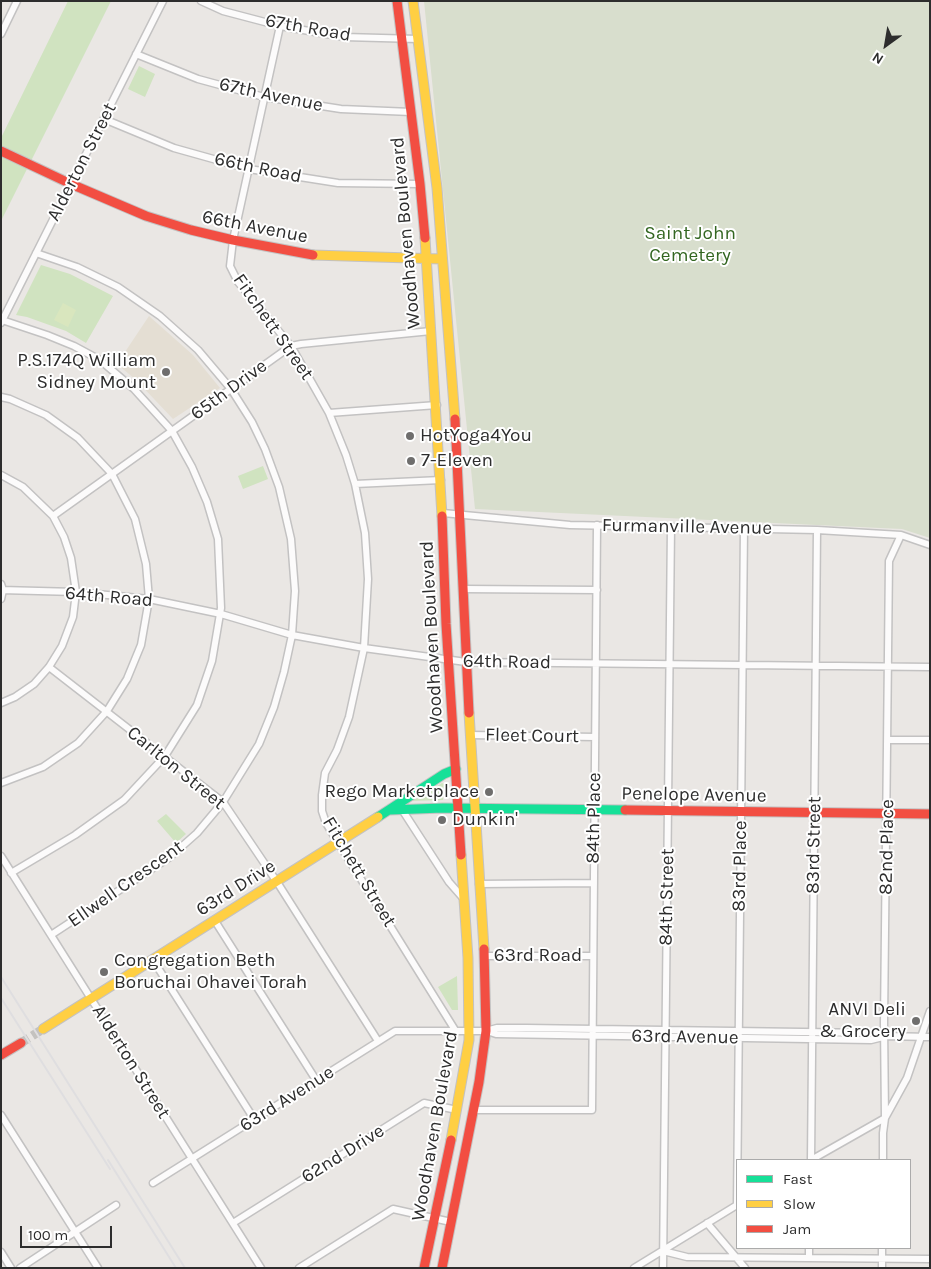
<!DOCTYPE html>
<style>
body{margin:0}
#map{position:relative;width:931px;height:1269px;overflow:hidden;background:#eae7e4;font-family:Karla,sans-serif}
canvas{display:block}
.frame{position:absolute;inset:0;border:2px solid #2d2d2d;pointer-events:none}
.legend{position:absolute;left:736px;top:1159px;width:175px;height:90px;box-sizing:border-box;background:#fff;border:1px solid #ababab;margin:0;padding:6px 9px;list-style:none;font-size:15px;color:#2d2d2d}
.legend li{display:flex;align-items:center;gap:10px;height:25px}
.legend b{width:25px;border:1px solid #ababab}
.north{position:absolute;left:861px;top:20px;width:50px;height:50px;-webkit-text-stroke:4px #fff;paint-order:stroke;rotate:212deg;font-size:14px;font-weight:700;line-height:20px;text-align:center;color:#2d2d2d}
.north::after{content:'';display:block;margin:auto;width:18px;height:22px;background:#2d2d2d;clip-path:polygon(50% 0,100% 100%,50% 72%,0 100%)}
.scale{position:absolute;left:20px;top:1226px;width:92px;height:22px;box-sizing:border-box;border:2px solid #2d2d2d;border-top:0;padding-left:6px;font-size:15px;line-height:18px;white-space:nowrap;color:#2d2d2d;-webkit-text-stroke:4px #fff;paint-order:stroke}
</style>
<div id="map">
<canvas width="931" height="1269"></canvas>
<div class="frame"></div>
<ul class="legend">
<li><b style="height:6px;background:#16e098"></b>Fast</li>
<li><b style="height:6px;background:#ffcf43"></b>Slow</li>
<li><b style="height:6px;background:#f24e42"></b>Jam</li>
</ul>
<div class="north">N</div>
<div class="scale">100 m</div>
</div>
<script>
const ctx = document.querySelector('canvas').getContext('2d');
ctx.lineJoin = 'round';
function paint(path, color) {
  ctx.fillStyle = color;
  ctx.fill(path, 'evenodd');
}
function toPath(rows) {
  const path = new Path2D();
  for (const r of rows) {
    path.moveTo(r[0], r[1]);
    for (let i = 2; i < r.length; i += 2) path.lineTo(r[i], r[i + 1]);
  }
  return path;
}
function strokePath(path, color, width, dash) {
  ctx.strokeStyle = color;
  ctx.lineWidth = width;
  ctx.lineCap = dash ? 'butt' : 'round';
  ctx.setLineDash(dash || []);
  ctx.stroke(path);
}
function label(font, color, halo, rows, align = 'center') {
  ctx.font = font + ' Karla,sans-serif';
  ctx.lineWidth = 4;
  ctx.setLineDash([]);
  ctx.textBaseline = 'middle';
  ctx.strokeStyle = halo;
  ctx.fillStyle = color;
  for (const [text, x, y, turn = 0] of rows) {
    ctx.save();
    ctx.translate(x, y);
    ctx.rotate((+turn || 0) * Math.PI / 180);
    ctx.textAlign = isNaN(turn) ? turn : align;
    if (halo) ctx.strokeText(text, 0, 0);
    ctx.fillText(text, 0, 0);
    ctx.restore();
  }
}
const education = toPath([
 [149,316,193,355,220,388,173,419,136,380,117,364]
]);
const green = toPath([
 [68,1,111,1,1,221,1,138],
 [139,66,155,74,145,97,128,89],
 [41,265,70,274,113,296,86,343,66,331,27,317,16,315],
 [263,466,268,479,243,489,238,476],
 [442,783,444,784,443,800,412,801],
 [166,814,186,834,176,843,157,821],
 [457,976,458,1010,452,1010,438,987]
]);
const cemetery = toPath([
 [424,1,930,1,930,538,902,529,475,509]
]);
const pitch = toPath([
 [63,303,76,310,68,327,54,320]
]);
const secondaryTunnel = toPath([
 [21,1043,43,1029]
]);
const street = toPath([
 [201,1,223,11,280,26,344,37,418,39],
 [280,26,233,240,230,266,238,282,291,346,329,413,346,455,355,484,365,533,368,579,364,648,349,717,337,750,325,773,322,795,322,811,326,823,455,1030],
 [1,34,17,1],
 [136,54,198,79,264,97,341,109,411,112],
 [104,119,174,148,249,169,338,183,420,184],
 [36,253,77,267,118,287,160,316,198,350,231,389,252,422,265,449,279,487,291,539,295,591,292,635,284,672,274,707,259,744,223,802,197,833,170,857,51,935],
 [2,320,47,335,74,346,100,360,134,389,172,431,192,467,207,502,218,539,221,608,212,661,197,705,165,756,124,800,75,835,11,873],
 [1,323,163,1],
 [1,397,10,399,46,415,78,438,112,474,135,519,146,564,149,599,141,645,127,679,107,711,78,743,43,767,1,783],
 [329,413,437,405],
 [1,475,23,487,53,516,64,537,71,558,76,592,73,617,62,646,49,667,34,684,15,697,1,703],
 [355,484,441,480],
 [443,513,570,525,817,530,901,535,930,545],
 [53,516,291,346,301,344,431,331],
 [1,584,3,590,1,599],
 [464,589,597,590],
 [1,590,76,592,149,599,221,614,292,635,364,648,466,662,930,667],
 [49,667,223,802,277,882,378,1041],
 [470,735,595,737],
 [888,740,930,740],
 [401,808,449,882,463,898],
 [1,856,261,1268],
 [479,884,594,883],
 [215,921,316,1080],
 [484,956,593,956],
 [153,960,254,1119],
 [487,1031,496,1034,871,1040,883,1037],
 [474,1110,592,1110,597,525],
 [1,1115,98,1268],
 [811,1160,817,530],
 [811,1160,885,1118,907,1078,930,1011],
 [883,1160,883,1133,885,1118,884,1023,889,561,901,535],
 [153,1183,395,1031,486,1031,497,1028,526,1028,871,1033,884,1036,930,1037],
 [737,1205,744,528],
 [233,1223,424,1103,457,1110],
 [707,1223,745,1268],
 [809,1248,809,1257],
 [663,1251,687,1257,930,1259],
 [1,1252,11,1268],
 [20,1268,116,1205],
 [299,1268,393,1209,451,1222],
 [634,1268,737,1205],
 [663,1268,671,526],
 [882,1268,882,1248]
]);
const fast = toPath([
 [390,810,443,808,625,810],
 [378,817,444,774,456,769]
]);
const slow = toPath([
 [413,1,437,188,455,419],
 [425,238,442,516],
 [313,255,442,259],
 [469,713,484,949],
 [43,1029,378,817],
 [451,1140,469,1040,468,958,461,855]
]);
const jam = toPath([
 [397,1,420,184,425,238],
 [1,151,71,184,146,216,191,230,233,240,313,255],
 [455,419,469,713],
 [442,516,446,624,461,855],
 [625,810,930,814],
 [1,1055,21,1043],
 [424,1268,451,1140],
 [442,1268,479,1082,486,1031,484,949]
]);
const rail = toPath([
 [1,977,185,1268],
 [1,998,110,1169],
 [108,1160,176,1268]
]);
const markers = [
 [166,372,5,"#6f6e6d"],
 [410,436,5,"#6f6e6d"],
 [411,461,5,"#6f6e6d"],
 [489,792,5,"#6f6e6d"],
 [442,820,5,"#6f6e6d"],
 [104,972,5,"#6f6e6d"],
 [916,1021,5,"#6f6e6d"]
];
const streetNames = [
 ["67th Road",308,28,10],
 ["67th Avenue",271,95,12],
 ["Alderton Street",82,162,-63],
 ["66th Road",258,168,12],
 ["66th Avenue",255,227,11],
 ["Woodhaven Boulevard",406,233,-95],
 ["Fitchett Street",273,327,55],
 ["65th Drive",229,390,-36],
 ["Furmanville Avenue",687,527,1],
 ["64th Road",109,597,5],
 ["Woodhaven Boulevard",432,637,-93],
 ["64th Road",507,662,1],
 ["Fleet Court",532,736,1],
 ["Carlton Street",176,768,39],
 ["Penelope Avenue",694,795,1],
 ["84th Place",594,818,-89],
 ["83rd Street",814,845,-89],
 ["82nd Place",887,847,-89],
 ["83rd Place",740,866,-89],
 ["Fitchett Street",359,872,59],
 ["Ellwell Crescent",126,884,-35],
 ["63rd Drive",236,888,-32],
 ["84th Street",667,897,-89],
 ["63rd Road",538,956],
 ["63rd Avenue",685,1037,1],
 ["Alderton Street",131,1062,58],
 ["63rd Avenue",287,1099,-32],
 ["Woodhaven Boulevard",435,1126,-80],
 ["62nd Drive",343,1154,-32]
];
const parkNames = [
 ["Saint John",690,234],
 ["Cemetery",690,256]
];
const poiNames = [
 ["P.S.174Q William",156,361,"right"],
 ["Sidney Mount",156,383,"right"],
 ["HotYoga4You",420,436],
 ["7-Eleven",421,461],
 ["Rego Marketplace",479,792,"right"],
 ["Dunkin'",452,820],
 ["Congregation Beth",114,961],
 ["Boruchai Ohavei Torah",114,983],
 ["ANVI Deli",906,1010,"right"],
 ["& Grocery",906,1032,"right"]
];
paint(education, '#e4ded3');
paint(green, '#d0e3c0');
paint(cemetery, '#d8decd');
paint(pitch, '#d9e6be');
strokePath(secondaryTunnel, '#c4c2bf', 9, [9, 4.5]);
strokePath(street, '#c3c2c2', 9);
strokePath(fast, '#c3c2c2', 11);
strokePath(slow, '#c3c2c2', 11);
strokePath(jam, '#c3c2c2', 11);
strokePath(street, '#fcfbfb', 6);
strokePath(fast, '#16e098', 9);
strokePath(slow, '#ffcf43', 9);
strokePath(jam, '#f24e42', 9);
strokePath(rail, '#dfdee0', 2);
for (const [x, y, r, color] of markers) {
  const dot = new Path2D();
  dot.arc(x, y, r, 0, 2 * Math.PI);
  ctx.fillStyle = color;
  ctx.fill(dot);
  strokePath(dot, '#fff', 2);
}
label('19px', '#2d2d2d', '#fff', streetNames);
label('19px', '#336621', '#fff', parkNames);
label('19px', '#2d2d2d', '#fff', poiNames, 'left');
</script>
